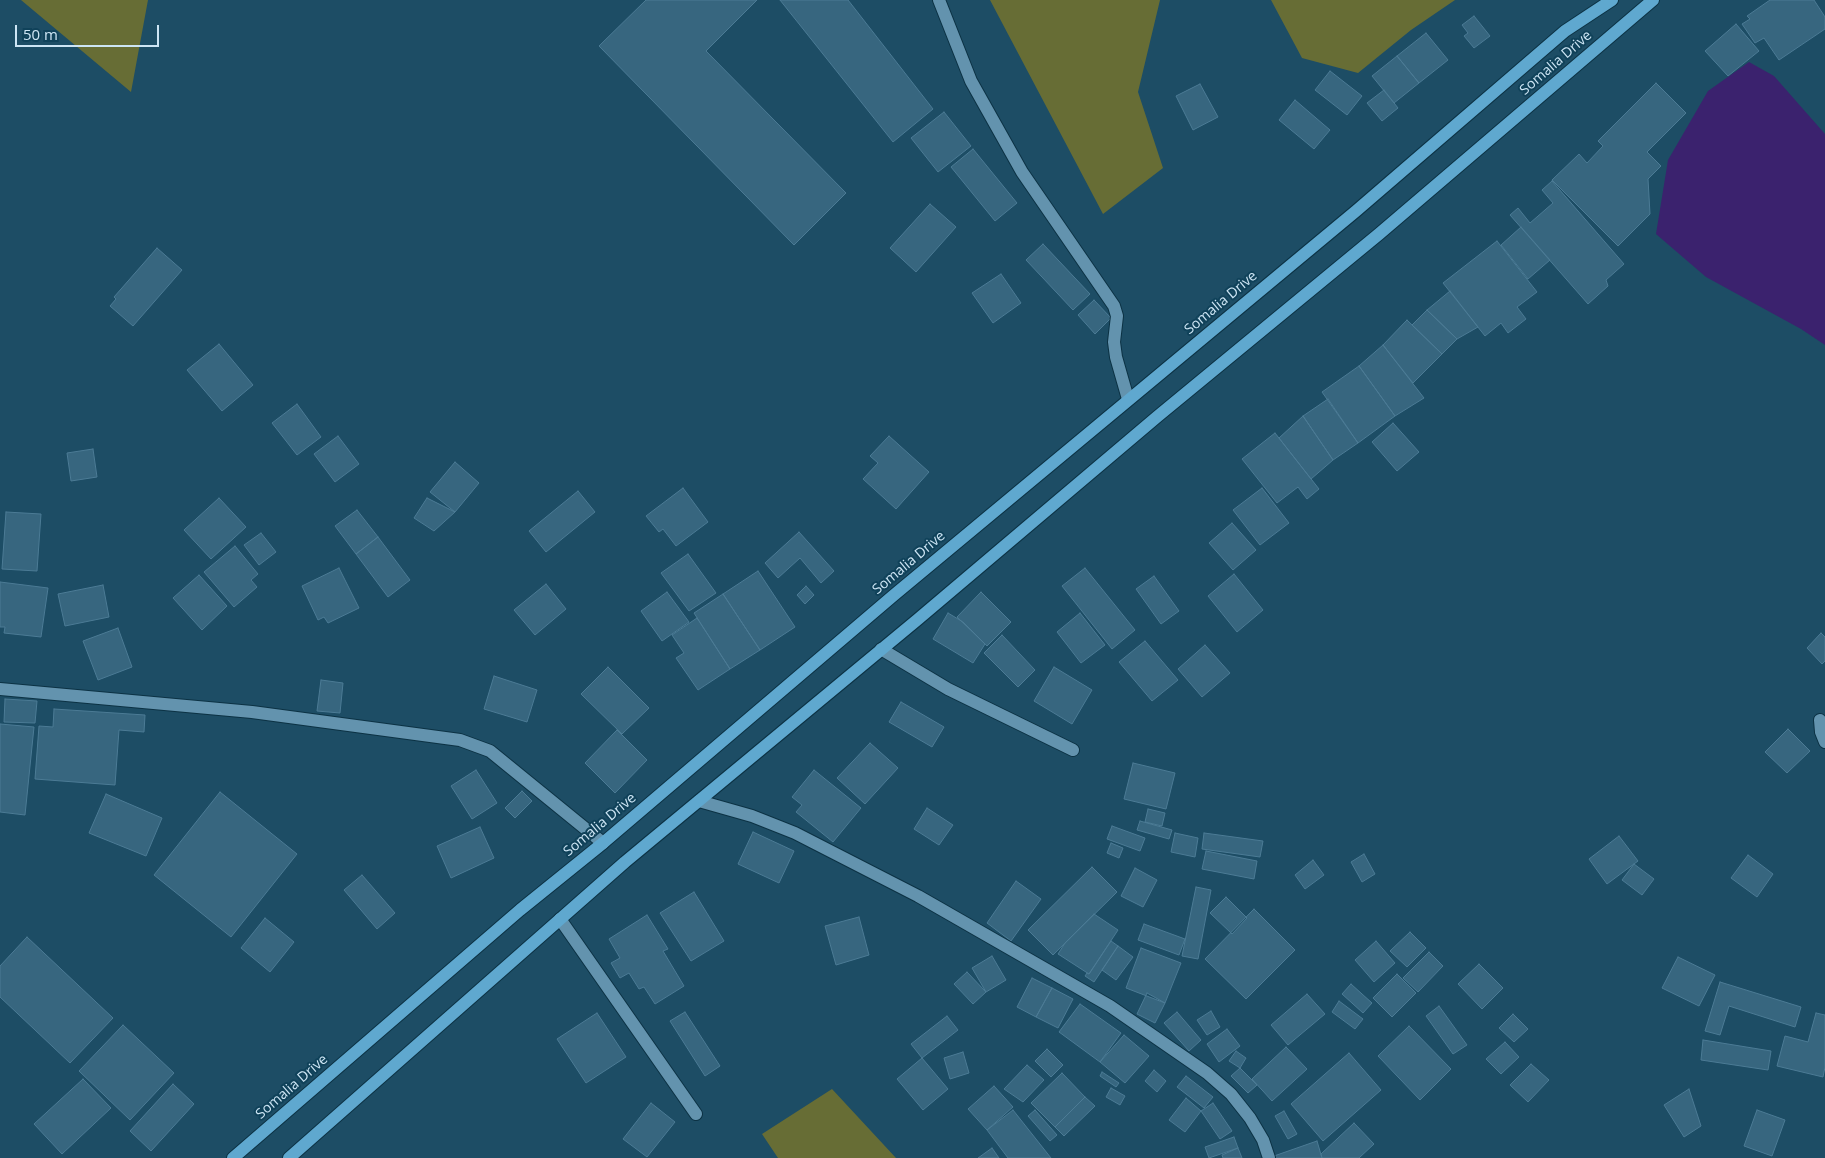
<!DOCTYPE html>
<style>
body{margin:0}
#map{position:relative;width:1825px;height:1158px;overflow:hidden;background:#1d4d65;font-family:"Open Sans",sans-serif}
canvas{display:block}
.scale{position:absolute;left:15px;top:25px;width:144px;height:22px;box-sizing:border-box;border:2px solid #cde5f4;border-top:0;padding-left:6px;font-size:15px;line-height:18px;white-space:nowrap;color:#cde5f4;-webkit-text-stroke:4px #10425a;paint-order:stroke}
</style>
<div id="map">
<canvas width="1825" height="1158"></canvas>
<div class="scale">50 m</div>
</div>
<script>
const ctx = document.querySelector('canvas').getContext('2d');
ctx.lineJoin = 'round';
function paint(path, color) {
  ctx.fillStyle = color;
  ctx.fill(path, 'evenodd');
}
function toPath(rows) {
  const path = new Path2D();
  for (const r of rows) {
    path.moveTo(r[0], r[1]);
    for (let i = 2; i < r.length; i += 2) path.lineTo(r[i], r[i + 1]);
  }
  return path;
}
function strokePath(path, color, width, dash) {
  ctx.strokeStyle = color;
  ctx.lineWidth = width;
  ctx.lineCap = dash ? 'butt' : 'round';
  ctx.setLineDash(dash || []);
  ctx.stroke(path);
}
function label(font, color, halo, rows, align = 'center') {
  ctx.font = font + ' "Open Sans",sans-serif';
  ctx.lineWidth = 4;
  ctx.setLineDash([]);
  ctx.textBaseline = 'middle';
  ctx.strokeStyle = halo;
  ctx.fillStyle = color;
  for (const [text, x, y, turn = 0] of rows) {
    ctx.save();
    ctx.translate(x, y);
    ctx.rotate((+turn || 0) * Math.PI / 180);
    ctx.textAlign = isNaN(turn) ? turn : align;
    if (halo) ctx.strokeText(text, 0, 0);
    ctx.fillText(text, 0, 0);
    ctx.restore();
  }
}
const green = toPath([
 [21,0,148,0,131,92],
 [990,0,1160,0,1138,92,1163,168,1103,214],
 [1271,0,1455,0,1411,30,1358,73,1302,58],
 [832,1089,896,1158,778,1158,762,1134]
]);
const water = toPath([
 [1749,62,1774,76,1825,134,1825,345,1801,329,1706,277,1656,234,1668,160,1708,91]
]);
const building = toPath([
 [646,0,757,0,706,51,846,193,794,245,599,46,646,0],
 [780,0,848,0,933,109,893,142,780,0],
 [1770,0,1814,0,1825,17,1825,29,1779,60,1764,38,1755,43,1742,24,1750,19,1747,16,1770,0],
 [1474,16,1490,36,1474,48,1464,36,1468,33,1462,25,1474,16],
 [1736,24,1759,51,1728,76,1705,51,1736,24],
 [1426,33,1448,60,1419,83,1397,56,1426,33],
 [1397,56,1419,83,1394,103,1372,76,1397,56],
 [1330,71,1362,96,1347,115,1315,90,1330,71],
 [1656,83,1686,113,1647,152,1661,166,1648,179,1650,214,1618,246,1552,180,1579,154,1587,163,1603,146,1598,141,1656,83],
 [1200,84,1218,117,1193,130,1176,96,1200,84],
 [1384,90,1398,108,1382,121,1367,103,1384,90],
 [1295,100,1330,130,1314,149,1279,120,1295,100],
 [944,112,971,146,938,172,911,138,944,112],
 [973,149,1017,203,995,221,951,167,973,149],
 [1552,181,1624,264,1606,280,1608,286,1588,304,1510,215,1518,208,1530,223,1553,203,1542,190,1552,181],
 [930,204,956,227,916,272,890,248,930,204],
 [1521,227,1550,260,1528,279,1501,245,1521,227],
 [1497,241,1537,292,1517,307,1526,319,1508,333,1501,323,1485,336,1443,283,1497,241],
 [1043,244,1090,294,1073,310,1026,260,1043,244],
 [157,248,182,270,133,326,110,306,116,299,114,297,157,248],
 [1001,274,1021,303,993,323,972,293,1001,274],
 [1450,291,1478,327,1457,339,1427,310,1450,291],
 [1094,300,1111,318,1095,334,1078,315,1094,300],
 [1427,310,1457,339,1442,354,1412,325,1427,310],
 [1407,320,1442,354,1413,383,1383,345,1407,320],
 [219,344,253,385,222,411,187,370,219,344],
 [1383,345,1424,398,1395,416,1359,366,1383,345],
 [1359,366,1395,416,1358,443,1322,392,1359,366],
 [1328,399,1358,443,1333,460,1303,416,1328,399],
 [297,404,321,437,297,455,272,423,297,404],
 [1303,416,1333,460,1311,479,1279,438,1303,416],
 [1393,423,1419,452,1397,471,1372,442,1393,423],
 [1275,433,1319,489,1307,499,1298,487,1277,503,1242,459,1275,433],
 [338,436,359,464,335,482,314,454,338,436],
 [889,436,929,472,896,509,863,479,878,463,870,456,889,436],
 [93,449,97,477,71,481,67,453,93,449],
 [455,462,479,483,455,512,430,492,455,462],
 [683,488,708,522,676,546,663,529,659,532,646,516,683,488],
 [1262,488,1289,523,1260,545,1233,510,1262,488],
 [578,491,595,512,546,552,529,531,578,491],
 [219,498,246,527,211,559,184,530,219,498],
 [427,498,455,512,434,531,414,518,427,498],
 [357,510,378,537,356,554,335,526,357,510],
 [6,512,41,514,37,571,2,569,6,512],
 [1232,523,1256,550,1233,570,1209,543,1232,523],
 [799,532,834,571,821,583,800,558,778,578,765,563,799,532],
 [261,533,276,552,259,565,244,545,261,533],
 [378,537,410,580,388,597,356,554,378,537],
 [235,546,258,574,251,580,257,587,234,607,204,572,235,546],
 [688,554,716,593,689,611,661,573,688,554],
 [339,568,359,608,328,623,324,617,318,620,302,586,339,568],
 [1085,568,1135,630,1112,649,1062,586,1085,568],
 [758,571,795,627,760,650,723,594,758,571],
 [1234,574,1263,610,1237,632,1208,596,1234,574],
 [199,575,227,606,202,630,173,598,199,575],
 [1154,576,1179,611,1161,624,1136,589,1154,576],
 [0,582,48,588,41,637,4,633,5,627,0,627,0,582],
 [546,584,566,609,535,635,514,610,546,584],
 [103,585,109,617,65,626,58,594,103,585],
 [806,586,814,595,805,604,797,595,806,586],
 [667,592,689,622,662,641,641,611,667,592],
 [981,592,1011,622,987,646,957,617,981,592],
 [723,594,760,650,730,669,694,613,723,594],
 [948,613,963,622,985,644,973,663,933,639,948,613],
 [1080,613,1105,645,1081,663,1057,632,1080,613],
 [697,618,730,669,698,690,676,658,684,653,672,635,697,618],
 [118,628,132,667,98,680,83,641,118,628],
 [1821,633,1825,637,1825,661,1822,664,1807,648,1821,633],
 [1002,635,1035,670,1018,687,984,653,1002,635],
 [1145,641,1178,680,1152,701,1119,662,1145,641],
 [1205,645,1230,673,1202,697,1178,669,1205,645],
 [608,667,649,708,622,734,581,694,608,667],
 [1054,667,1092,690,1072,724,1034,701,1054,667],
 [494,676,537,690,527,722,484,709,494,676],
 [321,680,343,683,340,713,317,711,321,680],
 [5,699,37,701,35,723,4,722,5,699],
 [901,702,944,727,932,747,889,722,901,702],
 [54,709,145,715,144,732,119,730,115,785,35,779,39,726,53,727,54,709],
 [0,724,34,727,25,815,0,812,0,724],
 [1788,729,1810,751,1787,773,1765,752,1788,729],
 [617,730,647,760,615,793,585,763,617,730],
 [870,743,898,768,865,804,837,778,870,743],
 [1133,763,1175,773,1166,809,1124,799,1133,763],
 [476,770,497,803,472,819,451,786,476,770],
 [814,770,861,808,833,842,796,812,802,805,792,797,814,770],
 [522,791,532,801,515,818,505,808,522,791],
 [220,792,297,854,231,937,154,875,220,792],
 [106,794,162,818,146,856,89,833,106,794],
 [927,808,953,825,939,845,914,829,927,808],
 [1148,809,1165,813,1162,826,1145,822,1148,809],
 [1140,821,1172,830,1169,839,1137,830,1140,821],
 [1112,826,1145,838,1140,851,1107,839,1112,826],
 [480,827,494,858,451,878,437,846,480,827],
 [753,832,794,851,779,883,738,864,753,832],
 [1175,833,1198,838,1195,857,1171,852,1175,833],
 [1204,833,1263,841,1260,857,1202,849,1204,833],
 [1619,836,1638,861,1607,884,1589,859,1619,836],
 [1111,843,1123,848,1119,858,1107,853,1111,843],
 [1206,851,1257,861,1254,879,1202,869,1206,851],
 [1364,854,1375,874,1362,882,1351,862,1364,854],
 [1748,855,1773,874,1757,897,1731,878,1748,855],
 [1313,860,1324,875,1305,889,1295,875,1313,860],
 [1634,864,1654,879,1642,895,1622,880,1634,864],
 [1092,867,1117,892,1053,955,1028,930,1092,867],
 [1135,868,1157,880,1143,907,1121,896,1135,868],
 [362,875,395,913,377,929,344,890,362,875],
 [1016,881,1041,899,1011,941,987,923,1016,881],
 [1196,887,1211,890,1198,959,1182,956,1196,887],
 [694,892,724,941,691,961,660,913,694,892],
 [1226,897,1247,918,1232,934,1210,913,1226,897],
 [1254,909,1295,950,1246,999,1205,959,1254,909],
 [1094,914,1118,930,1089,974,1058,954,1065,943,1094,914],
 [647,915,668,949,663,951,684,986,655,1004,644,987,639,989,629,973,620,978,611,963,620,958,609,939,647,915],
 [859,917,869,955,836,965,825,926,859,917],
 [265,918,294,942,270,972,241,948,265,918],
 [1144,924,1185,939,1179,955,1138,940,1144,924],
 [1410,932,1426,948,1407,967,1390,951,1410,932],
 [27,937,113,1018,70,1063,0,997,0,966,27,937],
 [1111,941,1118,946,1094,982,1085,976,1087,973,1089,974,1111,941],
 [1376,941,1395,963,1374,982,1355,960,1376,941],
 [1118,946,1133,957,1116,980,1102,970,1118,946],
 [1141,948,1181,963,1165,1003,1126,988,1141,948],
 [1429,952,1443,966,1418,992,1403,978,1429,952],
 [992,956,1006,980,986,992,972,968,992,956],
 [1678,957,1715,975,1699,1006,1662,988,1678,957],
 [1479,964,1503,988,1482,1009,1458,984,1479,964],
 [967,972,986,992,973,1004,954,984,967,972],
 [1397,974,1416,993,1392,1017,1373,998,1397,974],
 [1032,978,1052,988,1036,1017,1017,1007,1032,978],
 [1720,982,1801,1007,1795,1027,1729,1006,1720,1035,1705,1031,1720,982],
 [1351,984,1372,1003,1363,1013,1342,994,1351,984],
 [1052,988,1073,999,1058,1028,1036,1017,1052,988],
 [1147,993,1165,1003,1155,1023,1137,1014,1147,993],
 [1307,994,1325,1014,1288,1045,1271,1025,1307,994],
 [1339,1001,1363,1019,1355,1029,1332,1012,1339,1001],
 [1080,1004,1121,1033,1100,1062,1059,1032,1080,1004],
 [1439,1006,1467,1045,1453,1054,1426,1016,1439,1006],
 [1211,1011,1220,1027,1207,1035,1197,1020,1211,1011],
 [685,1012,720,1066,705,1076,670,1021,685,1012],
 [1177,1012,1201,1040,1189,1051,1164,1023,1177,1012],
 [597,1013,626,1057,586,1083,557,1039,597,1013],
 [1816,1013,1825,1015,1825,1067,1823,1077,1777,1066,1785,1036,1808,1042,1816,1013],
 [1513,1014,1528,1029,1514,1042,1499,1028,1513,1014],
 [947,1016,958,1030,922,1058,911,1044,947,1016],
 [123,1025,174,1073,130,1120,79,1071,123,1025],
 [1409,1026,1451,1069,1420,1100,1378,1056,1409,1026],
 [1227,1029,1240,1046,1219,1062,1207,1044,1227,1029],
 [1124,1035,1149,1056,1125,1083,1100,1062,1124,1035],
 [1703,1040,1771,1051,1768,1070,1701,1060,1703,1040],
 [1505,1042,1519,1057,1501,1074,1486,1059,1505,1042],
 [1286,1047,1307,1069,1272,1101,1252,1079,1286,1047],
 [1047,1049,1063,1065,1051,1077,1035,1061,1047,1049],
 [1236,1051,1246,1058,1240,1068,1229,1061,1236,1051],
 [963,1052,969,1073,950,1079,944,1058,963,1052],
 [1349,1053,1381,1090,1323,1141,1291,1104,1349,1053],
 [922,1058,948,1089,923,1110,897,1079,922,1058],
 [1531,1064,1549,1080,1528,1102,1510,1085,1531,1064],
 [1027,1065,1044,1080,1023,1102,1004,1089,1027,1065],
 [1240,1068,1257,1085,1248,1093,1231,1076,1240,1068],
 [1154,1070,1166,1081,1157,1092,1145,1081,1154,1070],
 [1102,1072,1119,1083,1116,1087,1100,1076,1102,1072],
 [1062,1073,1085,1097,1055,1127,1031,1103,1062,1073],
 [1186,1076,1213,1097,1204,1108,1177,1087,1186,1076],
 [83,1079,111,1108,62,1154,34,1124,83,1079],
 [173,1084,194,1104,151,1151,130,1131,173,1084],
 [994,1086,1013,1107,987,1130,968,1109,994,1086],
 [1111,1088,1125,1096,1120,1105,1106,1097,1111,1088],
 [1689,1089,1701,1126,1684,1137,1664,1105,1689,1089],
 [1085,1097,1095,1106,1064,1136,1055,1127,1085,1097],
 [1186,1098,1201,1111,1185,1132,1169,1120,1186,1098],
 [651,1103,675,1122,647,1157,623,1139,651,1103],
 [1213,1103,1232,1131,1220,1139,1201,1111,1213,1103],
 [1013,1110,1051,1158,1008,1158,987,1130,1013,1110],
 [1035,1110,1057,1135,1050,1141,1028,1116,1035,1110],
 [1757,1110,1785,1120,1772,1156,1744,1146,1757,1110],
 [1284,1111,1297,1134,1288,1139,1275,1116,1284,1111],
 [1354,1123,1374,1144,1359,1158,1322,1158,1321,1154,1354,1123],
 [1234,1137,1238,1148,1209,1158,1205,1147,1234,1137],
 [1317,1141,1322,1158,1275,1158,1274,1156,1317,1141],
 [992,1148,999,1158,978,1158,992,1148],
 [1238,1148,1242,1158,1223,1158,1222,1155,1238,1148]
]);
const street = toPath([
 [939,0,971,81,1022,172,1114,306,1117,316,1114,342,1116,357,1128,399],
 [881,649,948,689,1073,750],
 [0,689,252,712,460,740,490,751,603,843],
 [1820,720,1821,732,1825,742],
 [699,801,752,816,795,833,918,896,1110,1006,1207,1073,1231,1094,1250,1118,1263,1140,1269,1158],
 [560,919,696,1114]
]);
const primary = toPath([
 [233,1158,520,910,603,843,894,595,1356,211,1565,31,1612,0],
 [289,1158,625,862,917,620,1158,416,1379,234,1653,0]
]);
const streetNames = [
 ["Somalia Drive",1556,63,-41],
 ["Somalia Drive",1221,303,-40],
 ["Somalia Drive",909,563,-40],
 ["Somalia Drive",600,825,-40],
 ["Somalia Drive",292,1087,-41]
];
paint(green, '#676d35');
paint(water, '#3b226e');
paint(building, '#37667f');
strokePath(building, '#4c7b95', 1);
strokePath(street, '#0c3244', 14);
strokePath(primary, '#0c3244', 14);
strokePath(street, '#6393ae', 12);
strokePath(primary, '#5fa8cf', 12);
label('14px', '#cde5f4', '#10425a', streetNames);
</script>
